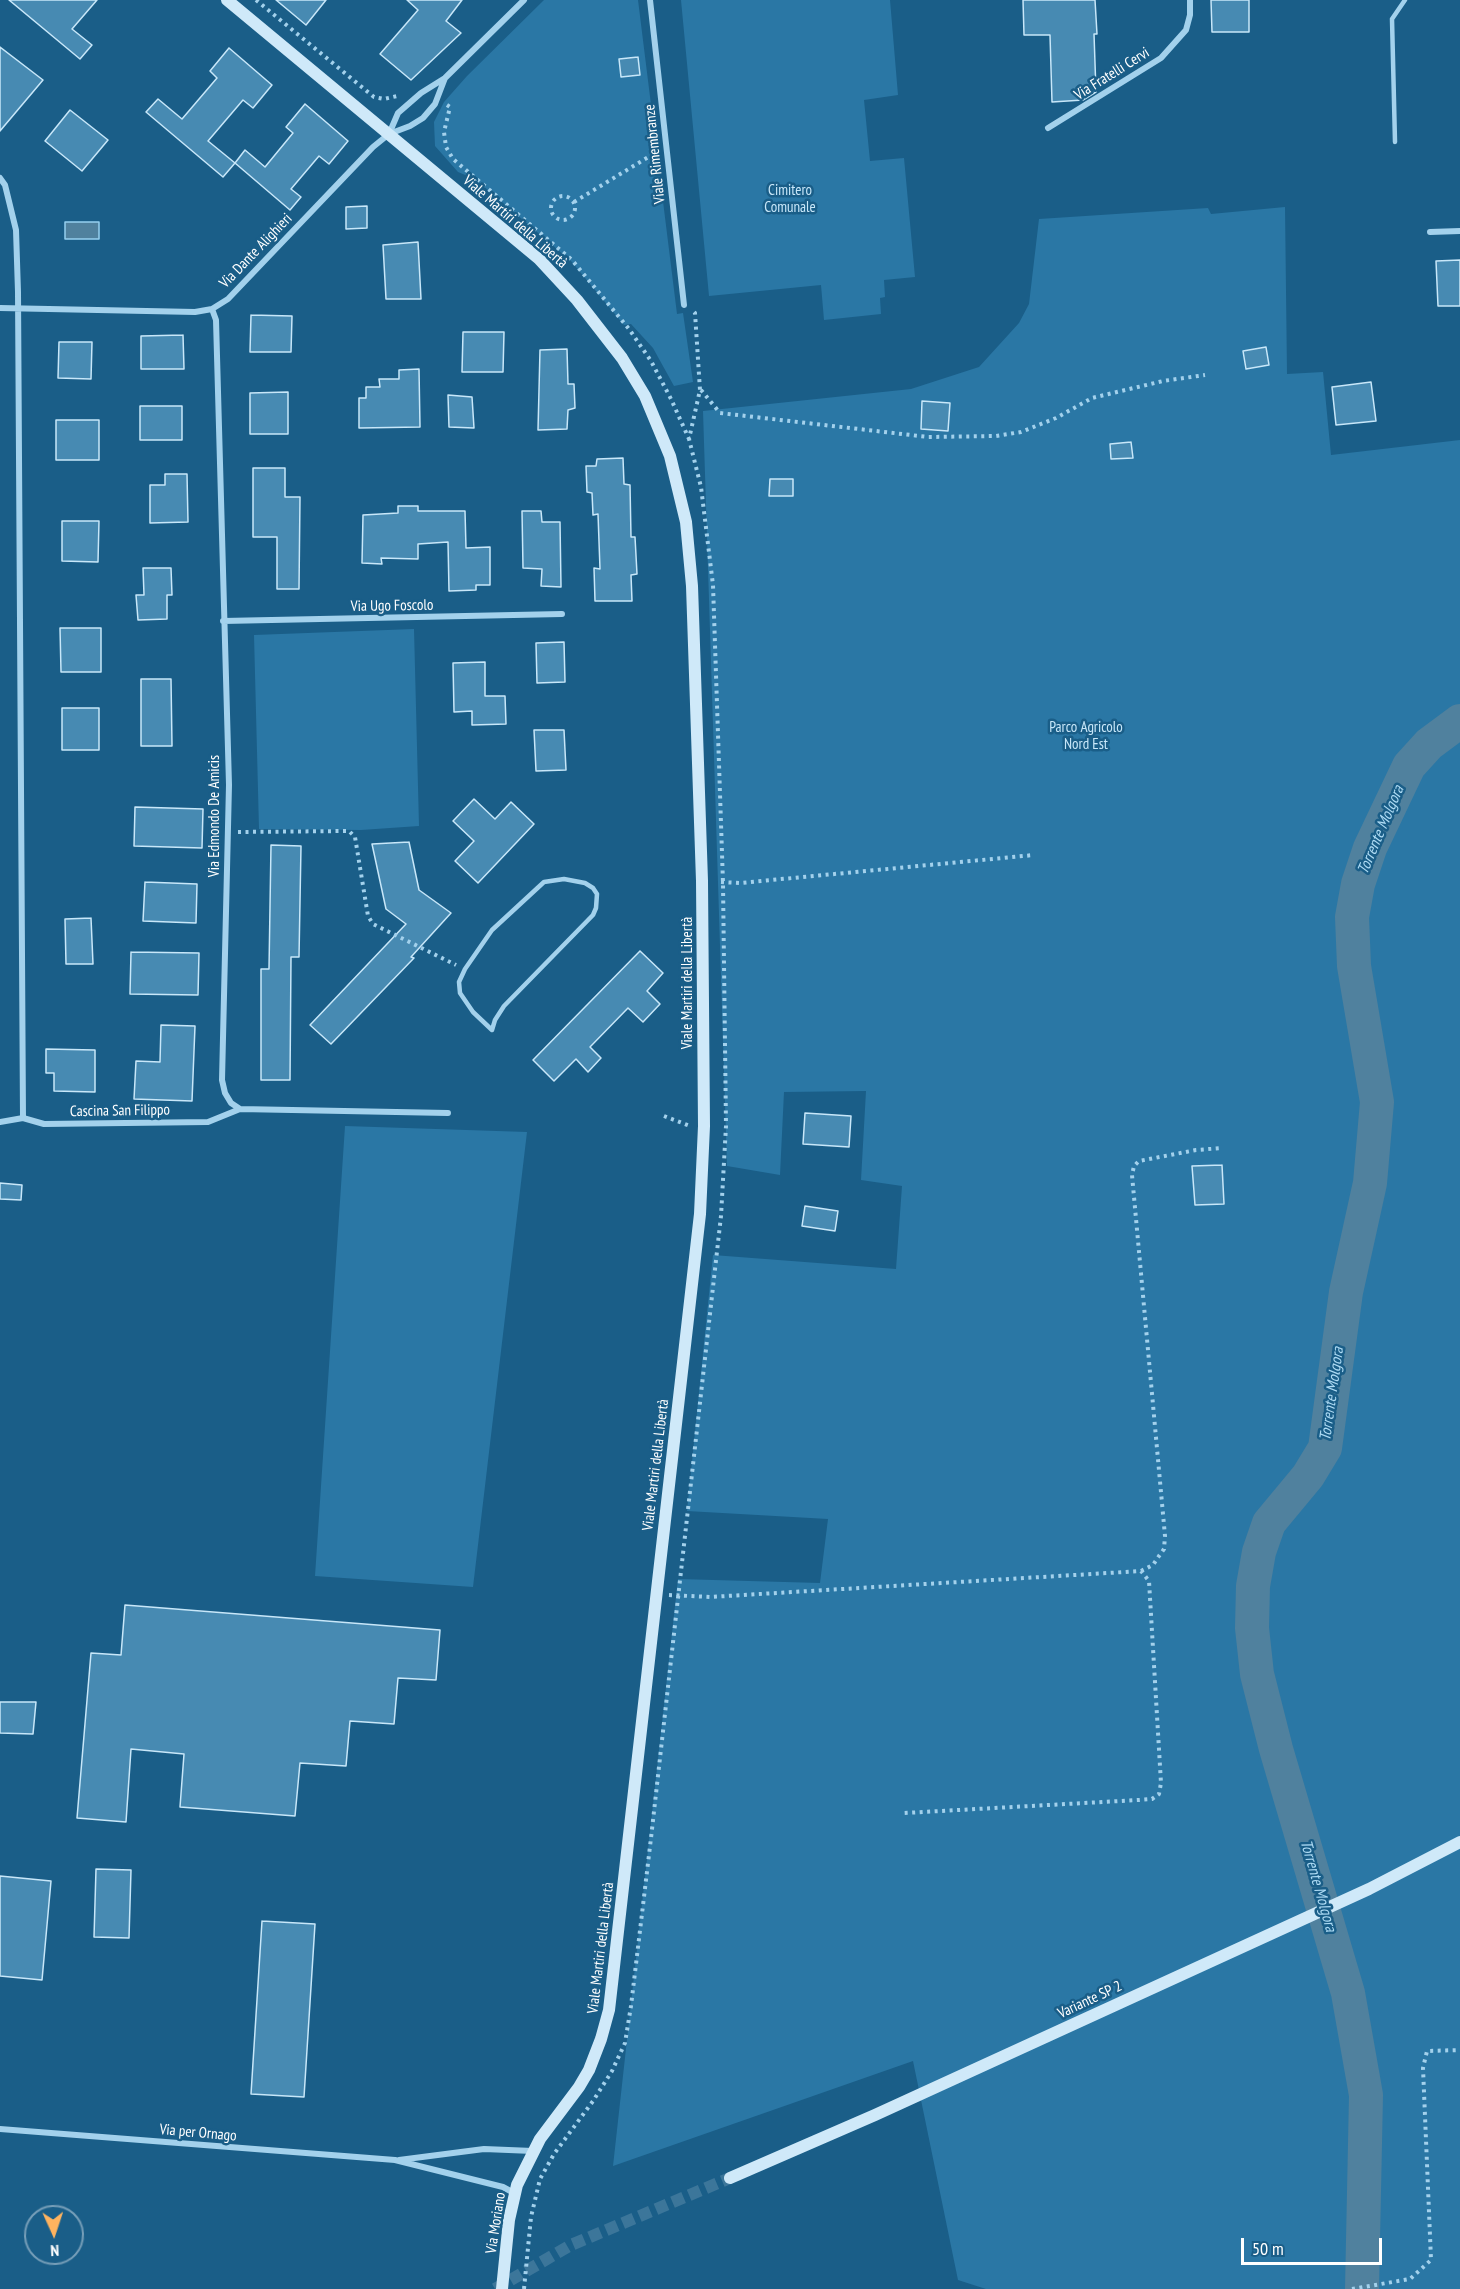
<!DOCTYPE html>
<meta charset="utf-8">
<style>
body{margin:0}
#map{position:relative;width:1460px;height:2289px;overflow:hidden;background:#1a5e88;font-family:"PT Sans Narrow",sans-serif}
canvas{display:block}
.north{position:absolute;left:24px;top:2205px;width:60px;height:60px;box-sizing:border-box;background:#1a5e88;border:2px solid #769eb8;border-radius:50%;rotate:177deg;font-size:16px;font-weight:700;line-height:24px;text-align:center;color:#fff}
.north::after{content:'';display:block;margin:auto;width:21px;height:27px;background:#feb35f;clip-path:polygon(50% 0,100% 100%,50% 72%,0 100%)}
.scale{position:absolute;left:1241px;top:2238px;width:141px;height:27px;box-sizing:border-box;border:3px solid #fff;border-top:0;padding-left:8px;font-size:18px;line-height:21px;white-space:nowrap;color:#fff;-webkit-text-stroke:4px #1a5e88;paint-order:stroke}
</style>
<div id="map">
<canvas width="1460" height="2289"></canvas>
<div class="north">N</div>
<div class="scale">50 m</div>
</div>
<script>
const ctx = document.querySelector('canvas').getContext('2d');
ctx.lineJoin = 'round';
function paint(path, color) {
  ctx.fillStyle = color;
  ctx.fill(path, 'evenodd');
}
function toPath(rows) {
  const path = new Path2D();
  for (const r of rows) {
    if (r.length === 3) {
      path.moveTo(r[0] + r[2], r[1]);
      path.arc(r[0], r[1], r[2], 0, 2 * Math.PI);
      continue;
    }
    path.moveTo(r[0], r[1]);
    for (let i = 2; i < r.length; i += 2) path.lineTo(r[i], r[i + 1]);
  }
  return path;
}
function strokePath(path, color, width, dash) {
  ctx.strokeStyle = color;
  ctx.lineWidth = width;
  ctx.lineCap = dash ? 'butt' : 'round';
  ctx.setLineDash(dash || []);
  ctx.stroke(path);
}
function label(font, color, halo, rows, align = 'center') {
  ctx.font = font + ' "PT Sans Narrow",sans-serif';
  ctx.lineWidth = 5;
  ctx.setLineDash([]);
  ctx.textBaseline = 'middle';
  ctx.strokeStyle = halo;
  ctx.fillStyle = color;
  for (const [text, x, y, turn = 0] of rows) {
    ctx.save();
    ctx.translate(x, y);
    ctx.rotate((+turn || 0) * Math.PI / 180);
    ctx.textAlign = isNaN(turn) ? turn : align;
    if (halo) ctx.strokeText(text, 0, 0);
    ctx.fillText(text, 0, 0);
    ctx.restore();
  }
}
const green = toPath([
 [544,0,638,0,677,314,683,313,693,382,674,386,653,348,631,324,624,325,571,261,475,179,458,172,435,146,434,122,444,102,467,76],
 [681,0,890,0,898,95,864,100,870,161,904,158,915,277,884,280,885,297,880,298,881,314,824,320,821,285,709,296],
 [1285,207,1287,374,1323,372,1331,455,1460,440,1460,2289,986,2289,958,2280,913,2061,613,2166,678,1579,820,1583,828,1519,687,1511,713,1255,896,1269,902,1186,861,1180,866,1091,784,1092,780,1175,727,1166,703,411,911,389,979,367,1019,323,1029,304,1039,219,1208,208,1211,214],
 [414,629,419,826,361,830,259,829,254,635],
 [345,1126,527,1132,473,1587,315,1576]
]);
const water = toPath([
 [65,222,99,222,99,239,65,239,65,222]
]);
const river = toPath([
 [1362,2289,1366,2095,1348,1993,1276,1749,1257,1674,1252,1628,1253,1586,1259,1552,1269,1523,1308,1476,1325,1448,1346,1292,1370,1183,1377,1102,1354,966,1352,917,1358,884,1370,848,1409,766,1429,744,1460,721]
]);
const building = toPath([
 [9,0,97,0,72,29,92,45,80,59,9,0],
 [276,0,326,0,306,25,276,0],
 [407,0,462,0,446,21,461,33,411,80,380,54,418,10,407,0],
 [1023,0,1095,0,1097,34,1094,34,1096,92,1083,100,1052,102,1050,35,1024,35,1023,0],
 [1211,0,1249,0,1249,32,1212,32,1211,0],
 [0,47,43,80,0,131,0,47],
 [229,48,272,85,253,108,243,100,208,141,235,163,223,177,146,112,158,99,182,119,217,78,210,71,229,48],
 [638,57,640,75,621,77,619,59,638,57],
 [305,104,348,141,329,164,319,156,291,189,301,197,290,210,235,163,245,150,265,167,293,133,286,127,305,104],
 [70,110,108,140,82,171,45,141,70,110],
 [367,206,367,228,346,229,346,207,367,206],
 [418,242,421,299,386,299,383,245,418,242],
 [1460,260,1460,306,1438,306,1436,261,1460,260],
 [251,315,292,316,291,352,250,352,251,315],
 [463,332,504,332,503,372,462,372,463,332],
 [183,335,184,369,141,369,141,336,183,335],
 [59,342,92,342,91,379,58,378,59,342],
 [1266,347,1269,365,1246,369,1243,351,1266,347],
 [567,349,568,384,574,384,575,408,568,410,567,429,538,430,540,350,567,349],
 [419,369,420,427,359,428,359,398,366,398,366,387,380,387,379,379,399,379,399,370,419,369],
 [1371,382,1376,421,1336,425,1332,387,1371,382],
 [288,392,288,434,250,434,250,393,288,392],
 [448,395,472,397,474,428,449,427,448,395],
 [922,401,950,403,948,431,921,429,922,401],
 [140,406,182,406,182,440,140,440,140,406],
 [56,420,99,420,99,460,56,460,56,420],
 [1131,442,1133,458,1111,459,1110,444,1131,442],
 [623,458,624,484,630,485,631,537,635,537,637,574,631,575,632,601,595,601,594,568,600,569,598,514,593,515,592,493,587,492,586,466,596,466,597,459,623,458],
 [253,468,285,468,285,497,300,497,299,589,277,589,277,537,253,537,253,468],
 [165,474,187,474,188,522,150,523,150,485,165,485,165,474],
 [770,479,793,479,793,496,769,496,770,479],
 [398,506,418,506,418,511,465,511,466,548,490,547,490,585,476,585,476,590,449,591,448,542,418,544,418,559,381,558,382,564,362,563,363,515,398,513,398,506],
 [522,511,541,511,542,522,560,522,561,587,541,586,542,569,523,568,522,511],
 [62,521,99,521,98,562,62,561,62,521],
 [143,568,171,568,172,595,167,595,167,619,138,620,136,595,144,595,143,568],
 [60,628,101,628,101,672,61,672,60,628],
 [564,642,565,682,537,683,536,643,564,642],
 [485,662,485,696,505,696,506,724,472,725,472,711,454,712,453,663,485,662],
 [141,679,171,679,172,746,141,746,141,679],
 [62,708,99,708,99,750,62,750,62,708],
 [534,730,564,730,566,770,536,771,534,730],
 [474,799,495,819,511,802,534,824,478,883,455,861,474,841,453,821,474,799],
 [135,807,203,809,202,848,134,846,135,807],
 [409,842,419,890,451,913,411,957,414,958,331,1044,310,1025,406,924,386,909,372,844,409,842],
 [271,845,301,846,299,957,291,957,290,1080,261,1080,261,969,269,969,271,845],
 [145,882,197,884,196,923,143,921,145,882],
 [91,918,93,964,66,964,65,919,91,918],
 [640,951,663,973,647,991,660,1004,643,1022,628,1008,590,1047,601,1058,588,1072,576,1059,554,1081,533,1060,640,951],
 [131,952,199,953,198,995,130,994,131,952],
 [161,1025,195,1026,192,1101,134,1099,136,1061,160,1062,161,1025],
 [46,1049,95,1050,95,1092,54,1091,54,1073,46,1073,46,1049],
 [805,1113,851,1116,849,1147,803,1144,805,1113],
 [1222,1165,1224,1204,1195,1205,1192,1166,1222,1165],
 [0,1183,22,1185,21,1200,0,1199,0,1183],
 [805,1206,838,1211,835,1231,802,1226,805,1206],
 [125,1605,440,1630,436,1680,398,1678,394,1724,350,1721,346,1766,300,1763,295,1816,180,1807,184,1754,131,1749,126,1822,77,1818,91,1653,121,1655,125,1605],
 [0,1702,36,1702,33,1734,0,1733,0,1702],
 [96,1869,131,1870,129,1938,94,1937,96,1869],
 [0,1876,51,1881,42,1980,0,1976,0,1876],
 [262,1921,315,1924,304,2097,251,2094,262,1921]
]);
const secondaryTunnel = toPath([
 [495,2289,571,2245,730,2178]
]);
const path = toPath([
 [256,0,374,97,384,99,397,96],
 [447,105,450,107,444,132,446,147,453,159,572,260,629,329,651,361,671,399,689,439],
 [563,208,12],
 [574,202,655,153],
 [701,390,720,413,928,437,996,436,1021,432,1056,418,1092,398,1163,381,1205,375],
 [238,832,349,831,355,837,368,916,373,924,456,965],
 [721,882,740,883,1034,855],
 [664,1116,690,1126],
 [1141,1571,1153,1565,1159,1556,1164,1549,1165,1536,1132,1175,1134,1166,1139,1161,1196,1150,1223,1148],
 [669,1595,710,1597,1141,1571,1149,1581,1161,1783,1159,1794,1152,1799,1139,1800,904,1813],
 [524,2289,531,2217,540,2179,554,2154,593,2101,612,2071,625,2043,631,2006,651,1838,721,1216,726,1126,723,883,713,585,701,487,689,439,700,390,695,313,692,310],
 [1352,2289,1410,2279,1431,2260,1423,2068,1427,2051,1460,2050]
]);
const lane = toPath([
 [1395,142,1392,19,1405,0],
 [564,879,585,883,593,888,597,894,596,908,593,915,504,1006,495,1020,492,1030,473,1012,460,993,459,982,465,969,492,930,544,882,564,879]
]);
const street = toPath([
 [650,0,684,305],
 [1048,128,1161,58,1186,30,1190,15,1190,0],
 [389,134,398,113,421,93,445,78,524,0],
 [0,178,5,185,16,230,18,292,23,1118],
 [1430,232,1460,231],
 [0,308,195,312,212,309,228,299,373,147,389,134,410,126,423,118,435,104,445,78],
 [212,309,216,320,229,785,222,1080,225,1093,231,1103,240,1109,448,1113],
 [223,621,562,614],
 [0,1122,23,1118,44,1124,208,1122,240,1109],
 [0,2129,395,2160,503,2187,514,2193],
 [399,2160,484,2149,533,2151]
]);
const secondary = toPath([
 [227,0,539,259,577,300,622,358,645,396,670,456,686,522,692,586,702,881,704,1126,700,1214,609,2010,601,2039,589,2070,579,2087,540,2139,517,2185,509,2220,502,2289],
 [730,2178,875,2115,1369,1889,1460,1842]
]);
const streetNames = [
 ["Via Fratelli Cervi",1112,74,-32],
 ["Viale Rimembranze",655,154,-96],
 ["Viale Martiri della Libertà",515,222,41],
 ["Via Dante Alighieri",256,251,-46],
 ["Via Ugo Foscolo",392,606,-1],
 ["Via Edmondo De Amicis",215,816,-90],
 ["Viale Martiri della Libertà",688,983,-90],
 ["Cascina San Filippo",120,1111,-1],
 ["Viale Martiri della Libertà",656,1465,-83],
 ["Viale Martiri della Libertà",601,1948,-83],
 ["Variante SP 2",1090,2000,-25],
 ["Via per Ornago",198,2133,5],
 ["Via Moriano",496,2223,-81]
];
const parkNames = [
 ["Cimitero",790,191],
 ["Comunale",790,208],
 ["Parco Agricolo",1086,728],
 ["Nord Est",1086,745]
];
const waterNames = [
 ["Torrente Molgora",1381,830,-67],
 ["Torrente Molgora",1332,1394,-82],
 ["Torrente Molgora",1318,1886,74]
];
paint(green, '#2a77a5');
paint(water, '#50819e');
strokePath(water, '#95cfef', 1.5);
strokePath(river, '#50819e', 34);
paint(building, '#478ab2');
strokePath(building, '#c8e7f9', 1.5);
strokePath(secondaryTunnel, '#3c769a', 12, [12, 6]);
strokePath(path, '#a3d1ec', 4, [3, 4.5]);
strokePath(lane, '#a3d1ec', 4.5);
strokePath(street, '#a3d1ec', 6);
strokePath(secondary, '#cfe9f9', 12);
label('15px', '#fff', '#1a5e88', streetNames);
label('15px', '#c8e7f9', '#1a5e88', parkNames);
label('italic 16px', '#aedbf4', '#1a5e88', waterNames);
</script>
